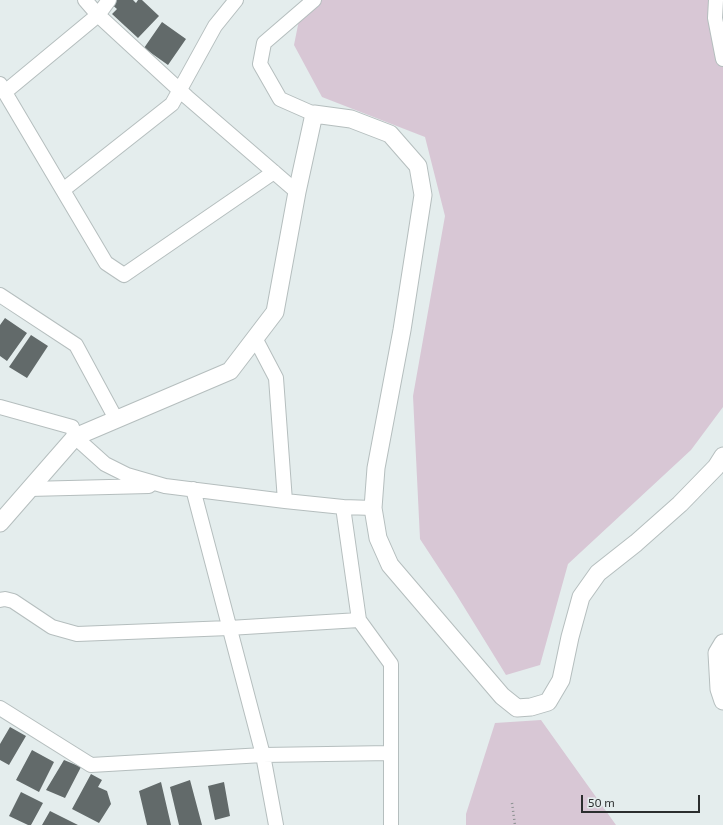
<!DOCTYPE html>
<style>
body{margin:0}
#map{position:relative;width:723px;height:825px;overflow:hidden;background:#e4eded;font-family:"Exo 2",sans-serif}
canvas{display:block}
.scale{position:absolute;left:581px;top:795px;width:119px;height:18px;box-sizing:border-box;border:2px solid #2b2e2e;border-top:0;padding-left:5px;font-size:12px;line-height:14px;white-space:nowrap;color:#2b2e2e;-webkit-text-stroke:3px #e4eded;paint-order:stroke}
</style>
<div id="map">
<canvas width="723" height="825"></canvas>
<div class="scale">50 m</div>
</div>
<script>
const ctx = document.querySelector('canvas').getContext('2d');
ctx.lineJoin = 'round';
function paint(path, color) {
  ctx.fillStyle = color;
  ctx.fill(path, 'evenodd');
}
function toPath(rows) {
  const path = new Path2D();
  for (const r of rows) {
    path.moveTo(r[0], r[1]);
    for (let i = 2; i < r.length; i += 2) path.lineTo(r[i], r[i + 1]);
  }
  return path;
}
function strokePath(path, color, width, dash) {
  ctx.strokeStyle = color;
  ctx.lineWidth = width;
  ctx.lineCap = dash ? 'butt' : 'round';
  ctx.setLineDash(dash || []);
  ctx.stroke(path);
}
const green = toPath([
 [303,0,723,0,723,407,691,450,568,564,540,665,506,675,456,594,420,539,413,396,445,216,425,137,322,97,294,45],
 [541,720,616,825,466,825,466,814,495,723]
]);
const building = toPath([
 [113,0,133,0,136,3,138,0,142,0,159,16,138,38,112,14,117,9,110,3],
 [162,22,186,39,168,65,144,48],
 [5,318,27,333,7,361,0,356,0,325],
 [31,335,48,346,27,378,9,367],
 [10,727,26,736,9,765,0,760,0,744],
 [32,750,54,762,39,792,16,780],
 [64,760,81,767,65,798,46,790],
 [91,774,102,780,98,787,107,791,111,804,99,823,72,809],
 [190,780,202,825,179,825,170,787],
 [161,782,171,825,147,825,139,791],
 [224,782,230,816,215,820,208,786],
 [21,792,43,803,31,825,28,825,9,816],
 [50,811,78,825,42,825]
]);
const path = toPath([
 [512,803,515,825]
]);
const minor = toPath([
 [85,0,98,15,187,97,297,192],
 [314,0,264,43,260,64,280,99,314,114],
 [716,0,715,18,723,59],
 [0,84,106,263,124,275,274,172],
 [5,92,98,15,109,0],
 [63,190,172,104,215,26,236,0],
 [0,295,76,345,116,419],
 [255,338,276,378,285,501],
 [0,407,72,427,75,437,105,464,127,475,165,486,285,501,343,507,359,620,391,664,391,825],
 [29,489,149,486],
 [193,489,263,755,276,825],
 [343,507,373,508],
 [0,600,5,599,13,601,52,627,77,634,229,628,359,620],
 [0,708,91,765,263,755,391,753]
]);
const tertiary = toPath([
 [0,523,75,437,230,371,275,312,297,192,314,114,351,119,390,134,418,166,423,195,402,330,376,468,373,508,378,538,390,565,502,696,517,708,531,707,548,702,561,680,570,637,581,597,598,573,636,543,680,504,716,467,723,456],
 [723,643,717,653,719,689,723,701]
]);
paint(green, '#d8c7d5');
paint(building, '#626a6a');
strokePath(minor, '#b5bebe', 16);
strokePath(tertiary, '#b5bebe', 19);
strokePath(path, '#8b9191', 2.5, [1, 3]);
strokePath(minor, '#fff', 14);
strokePath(tertiary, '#fff', 17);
</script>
